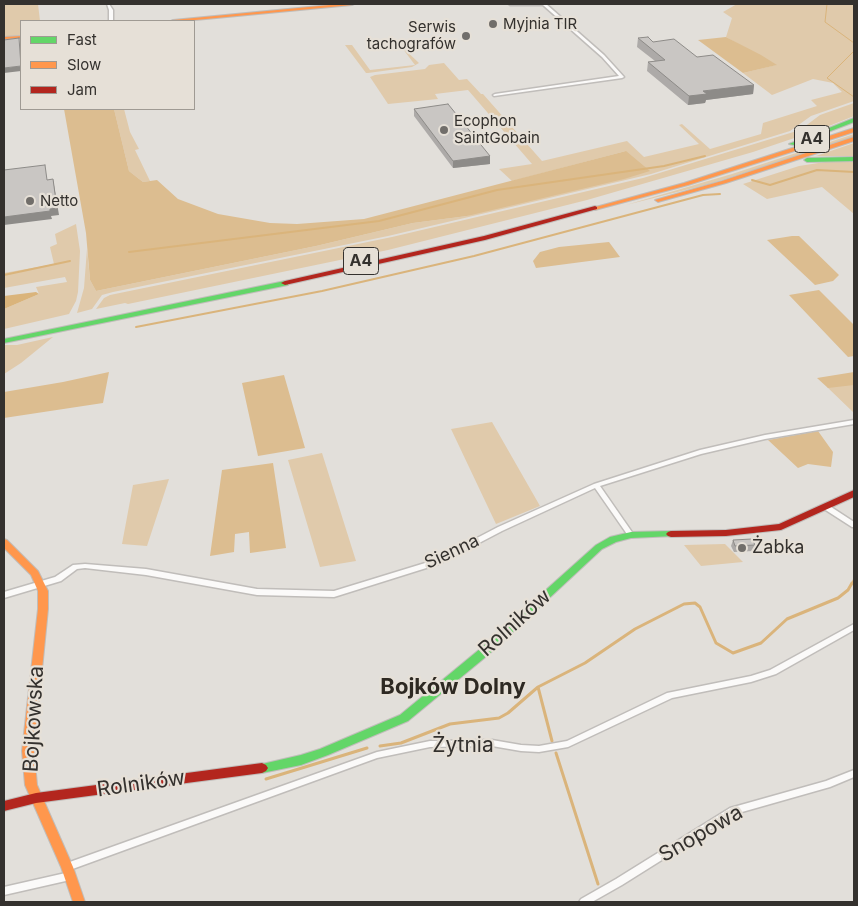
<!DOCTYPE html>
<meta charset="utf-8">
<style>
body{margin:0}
#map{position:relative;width:858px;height:906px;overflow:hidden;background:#e2dfda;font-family:Inter,sans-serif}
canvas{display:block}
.frame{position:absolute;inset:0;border:5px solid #34312e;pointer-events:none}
.legend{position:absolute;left:20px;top:20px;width:175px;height:90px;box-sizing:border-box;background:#e6e0d7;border:1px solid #9f9a93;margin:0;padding:6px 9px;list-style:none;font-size:15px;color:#34312e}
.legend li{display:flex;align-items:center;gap:10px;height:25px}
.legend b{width:25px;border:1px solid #9f9a93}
</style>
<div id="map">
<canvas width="858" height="906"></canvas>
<div class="frame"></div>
<ul class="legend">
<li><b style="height:6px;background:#63d668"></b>Fast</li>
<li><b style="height:6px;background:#ff974d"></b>Slow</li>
<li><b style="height:6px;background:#b3261e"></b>Jam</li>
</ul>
</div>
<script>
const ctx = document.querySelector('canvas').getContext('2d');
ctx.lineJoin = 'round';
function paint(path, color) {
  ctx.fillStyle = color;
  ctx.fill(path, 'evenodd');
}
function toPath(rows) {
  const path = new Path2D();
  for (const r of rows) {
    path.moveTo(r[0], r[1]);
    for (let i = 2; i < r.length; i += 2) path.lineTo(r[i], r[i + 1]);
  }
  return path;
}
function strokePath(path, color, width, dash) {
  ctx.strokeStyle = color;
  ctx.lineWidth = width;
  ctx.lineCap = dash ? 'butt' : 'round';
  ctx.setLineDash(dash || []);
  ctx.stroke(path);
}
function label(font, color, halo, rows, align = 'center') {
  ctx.font = font + ' Inter,sans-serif';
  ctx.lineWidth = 4.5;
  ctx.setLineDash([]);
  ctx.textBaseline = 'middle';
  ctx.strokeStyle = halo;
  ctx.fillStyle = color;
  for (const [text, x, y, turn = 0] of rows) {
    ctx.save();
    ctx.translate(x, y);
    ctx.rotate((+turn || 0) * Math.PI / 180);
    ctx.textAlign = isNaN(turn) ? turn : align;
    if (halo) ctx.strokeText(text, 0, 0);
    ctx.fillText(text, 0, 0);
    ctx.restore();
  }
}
const green = toPath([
 [4,4,38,4,40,21,21,21,21,36,4,37],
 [737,4,854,5,854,101,811,116,790,131,651,174,388,236,113,292,102,295,92,309,77,313,84,288,87,249,90,280,96,291,316,246,413,223,467,216,626,151,512,181,499,169,532,164,468,90,435,94,438,99,388,104,370,77,375,75,425,69,429,65,444,63,459,80,467,79,481,94,483,94,542,161,627,141,644,157,699,144,679,125,682,124,710,149,761,134,763,123,817,106,811,100,842,92,833,83,813,79,772,95,743,73,776,65,726,37,732,18,723,12],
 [345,45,352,45,370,70,415,65,400,45,419,63,412,67,368,73,366,73],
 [854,103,854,116,824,128,753,152,587,200,388,250,128,304,125,303,96,309,104,298,110,295,392,237,643,178,800,130,820,115],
 [114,109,124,109,130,132,139,149,135,150,150,181,143,182,129,171],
 [854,134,854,137,832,145,709,184,626,205,732,174],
 [854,143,854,156,816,156],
 [825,162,854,162,854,214,822,187,767,199,743,184,799,166],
 [76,224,80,251,78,292,76,301,69,314,4,329,4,309,39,294,36,287,67,282,65,277,4,288,4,273,54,264,50,247,57,244,55,234],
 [53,337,21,363,4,374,4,345,17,345],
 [854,384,854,413,827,387],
 [492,422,540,506,496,524,451,429],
 [322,453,356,561,320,567,288,460],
 [169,479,147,546,122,544,133,485],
 [725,544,743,562,701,566,684,545]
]);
const forest = toPath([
 [726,37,761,55,777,65,743,73,698,40],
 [64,109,114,109,129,171,143,182,157,180,178,199,218,214,270,223,297,224,364,219,626,151,650,171,624,179,467,216,413,223,316,246,96,291,90,280,86,233],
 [792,236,799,236,839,275,833,281,815,285,767,240],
 [609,242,620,257,536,268,533,261,540,252,559,247],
 [819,290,854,325,854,356,848,357,789,295],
 [109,372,103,403,4,418,4,392,63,382],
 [854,372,854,385,828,388,817,378],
 [284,375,305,448,258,456,242,383],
 [818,431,833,452,831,467,808,464,798,468,768,440],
 [273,463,286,548,250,553,249,532,235,534,234,552,210,556,222,470]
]);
const water = toPath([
 [36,292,39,294,4,309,4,296]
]);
const streamFar3 = toPath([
 [827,4,825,22,854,43],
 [854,51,827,78,854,97]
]);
const streamFar2 = toPath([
 [752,180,770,185,817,170,854,172],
 [129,252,379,221,497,190,664,166,705,156],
 [4,275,70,261],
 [136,327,322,291,474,256,703,195,720,194]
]);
const streamFar1 = toPath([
 [852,584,854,580]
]);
const stream = toPath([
 [538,687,552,741],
 [380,746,401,743,450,724,499,718,508,713,538,687,585,663,635,629,684,604,695,603,700,607,716,643,733,653,761,643,787,619,838,598,848,590,852,583],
 [556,753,598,884],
 [266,779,367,748]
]);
const street = toPath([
 [107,4,109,4,113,10,113,21,109,21,109,10,107,4],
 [509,4,546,4,604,55,624,77,622,78,494,96,493,95,495,94,619,76,602,57,543,5,510,5,509,4],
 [854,420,854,424,765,439,701,454,600,486,634,535,633,537,629,537,595,488,502,531,439,564,334,597,257,595,146,575,85,568,77,569,61,581,4,598,4,592,55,577,73,565,85,564,146,569,257,589,334,591,435,560,498,527,594,484,700,450,765,435,854,420],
 [824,505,828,505,854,522,854,527,852,527,824,509,823,507,824,505],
 [854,624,854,630,776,674,751,682,672,698,568,747,539,752,521,751,492,746,430,747,377,758,67,871,64,870,62,867,64,864,67,863,377,752,430,741,492,740,521,745,539,746,567,741,667,693,751,676,770,670,854,624],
 [854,770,854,777,830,787,735,814,622,885,592,902,579,902,581,899,616,879,730,808,826,781,854,770],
 [70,872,73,873,75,876,73,879,70,880,4,895,4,887,70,872]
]);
const fast = toPath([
 [854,118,854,122,794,145,789,144,854,118],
 [854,157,854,161,807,162,804,160,807,158,854,157],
 [285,281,288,281,288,285,4,343,4,339,285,281],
 [671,531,674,532,676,534,674,536,631,538,616,542,602,549,488,655,408,721,328,755,301,765,262,773,258,771,256,768,258,765,301,755,320,749,400,715,480,649,596,545,610,537,631,532,671,531]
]);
const slow = toPath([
 [340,4,354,4,352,5,185,21,171,21,173,20,340,4],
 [21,36,21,38,4,39,4,37,21,36],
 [854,128,854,132,688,185,595,210,592,208,684,183,854,128],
 [854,137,854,141,726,183,658,202,655,200,722,181,854,137],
 [4,539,7,540,38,571,48,591,48,609,34,751,37,785,73,867,85,902,73,902,61,867,25,785,22,751,38,609,38,591,31,575,4,548,4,539]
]);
const jam = toPath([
 [595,206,597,207,597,209,485,240,285,285,281,283,285,281,484,236,595,206],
 [854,490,854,497,781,530,726,536,671,537,668,536,666,534,668,532,671,531,726,530,779,524,854,490],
 [262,763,266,765,268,768,266,771,262,773,36,803,4,811,4,801,36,793,262,763]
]);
const wall = toPath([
 [638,38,653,42,697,57,754,85,753,94,706,100,705,103,688,105,647,71,648,62,655,61,637,47],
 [414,109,490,156,490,164,453,168,414,116],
 [733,540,755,545,753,551,734,552,731,546]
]);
const shadedWall = toPath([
 [21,66,21,71,4,73,4,68],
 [754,85,753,94,706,100,705,103,688,105,689,96,703,91],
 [490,156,490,164,453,168,453,161],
 [53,179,59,215,51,216,52,219,4,225,4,217,50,209]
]);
const building = toPath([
 [648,37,653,42,674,39,697,57,713,55,754,85,703,91,707,94,689,96,648,62,665,60,638,38,648,37],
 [19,38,21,66,4,68,4,40,19,38],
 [448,104,490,156,453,161,414,109,448,104],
 [45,165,47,180,53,179,57,208,50,209,50,211,4,217,4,170,45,165],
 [752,539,755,545,735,546,733,540,752,539]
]);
const markers = [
 [493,24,5,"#716e6a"],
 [466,36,5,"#716e6a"],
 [444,130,5,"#716e6a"],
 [30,201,5,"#716e6a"],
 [742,548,5,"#716e6a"]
];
const farPoinames = [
 ["Myjnia TIR",503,24],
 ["Serwis",456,27,"right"],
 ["tachografów",456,44,"right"],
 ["Ecophon",454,121],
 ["SaintGobain",454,138],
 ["Netto",40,201]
];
const shields = [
 [812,139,35],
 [361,261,35]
];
const shieldNames = [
 ["A4",812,139],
 ["A4",361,261]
];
const poiNames = [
 ["Żabka",752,548]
];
const streetNames = [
 ["Sienna",452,552,-25]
];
const nearStreetnames = [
 ["Rolników",515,623,-42],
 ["Bojkowska",34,719,-87],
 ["Żytnia",463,746],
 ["Rolników",141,784,-8],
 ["Snopowa",701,834,-30]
];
const nearNeighbourhoodnames = [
 ["Bojków Dolny",453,687]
];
paint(green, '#e0caab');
paint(forest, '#dcbd90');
paint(water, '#dab47b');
strokePath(streamFar3, '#dab47b', 1);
strokePath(streamFar2, '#dab47b', 2);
strokePath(streamFar1, '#dab47b', 2.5);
strokePath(stream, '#dab47b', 3);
strokePath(street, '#c0bdba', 3);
strokePath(fast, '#c0bdba', 2);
strokePath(slow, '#c0bdba', 2);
strokePath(jam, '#c0bdba', 2);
paint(street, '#fbfaf9');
paint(fast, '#63d668');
paint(slow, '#ff974d');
paint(jam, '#b3261e');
paint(wall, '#adaaa8');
paint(shadedWall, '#8d8b88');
paint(building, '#c9c6c3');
strokePath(building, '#8d8b88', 1);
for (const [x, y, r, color] of markers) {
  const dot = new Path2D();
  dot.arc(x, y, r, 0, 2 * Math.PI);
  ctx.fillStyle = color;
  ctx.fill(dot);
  strokePath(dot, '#e6e0d7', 2);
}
label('15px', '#34312e', '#e6e0d7', farPoinames, 'left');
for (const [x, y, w] of shields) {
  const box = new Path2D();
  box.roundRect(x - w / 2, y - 13.5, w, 27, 4);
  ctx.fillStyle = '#e6e0d7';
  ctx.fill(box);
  strokePath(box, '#34312e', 1);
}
label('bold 16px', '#34312e', null, shieldNames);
label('18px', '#34312e', '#e6e0d7', poiNames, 'left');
label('18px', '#34312e', '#e6e0d7', streetNames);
label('21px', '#34312e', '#e6e0d7', nearStreetnames);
label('bold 22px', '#2e2922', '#e6e0d7', nearNeighbourhoodnames);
</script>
